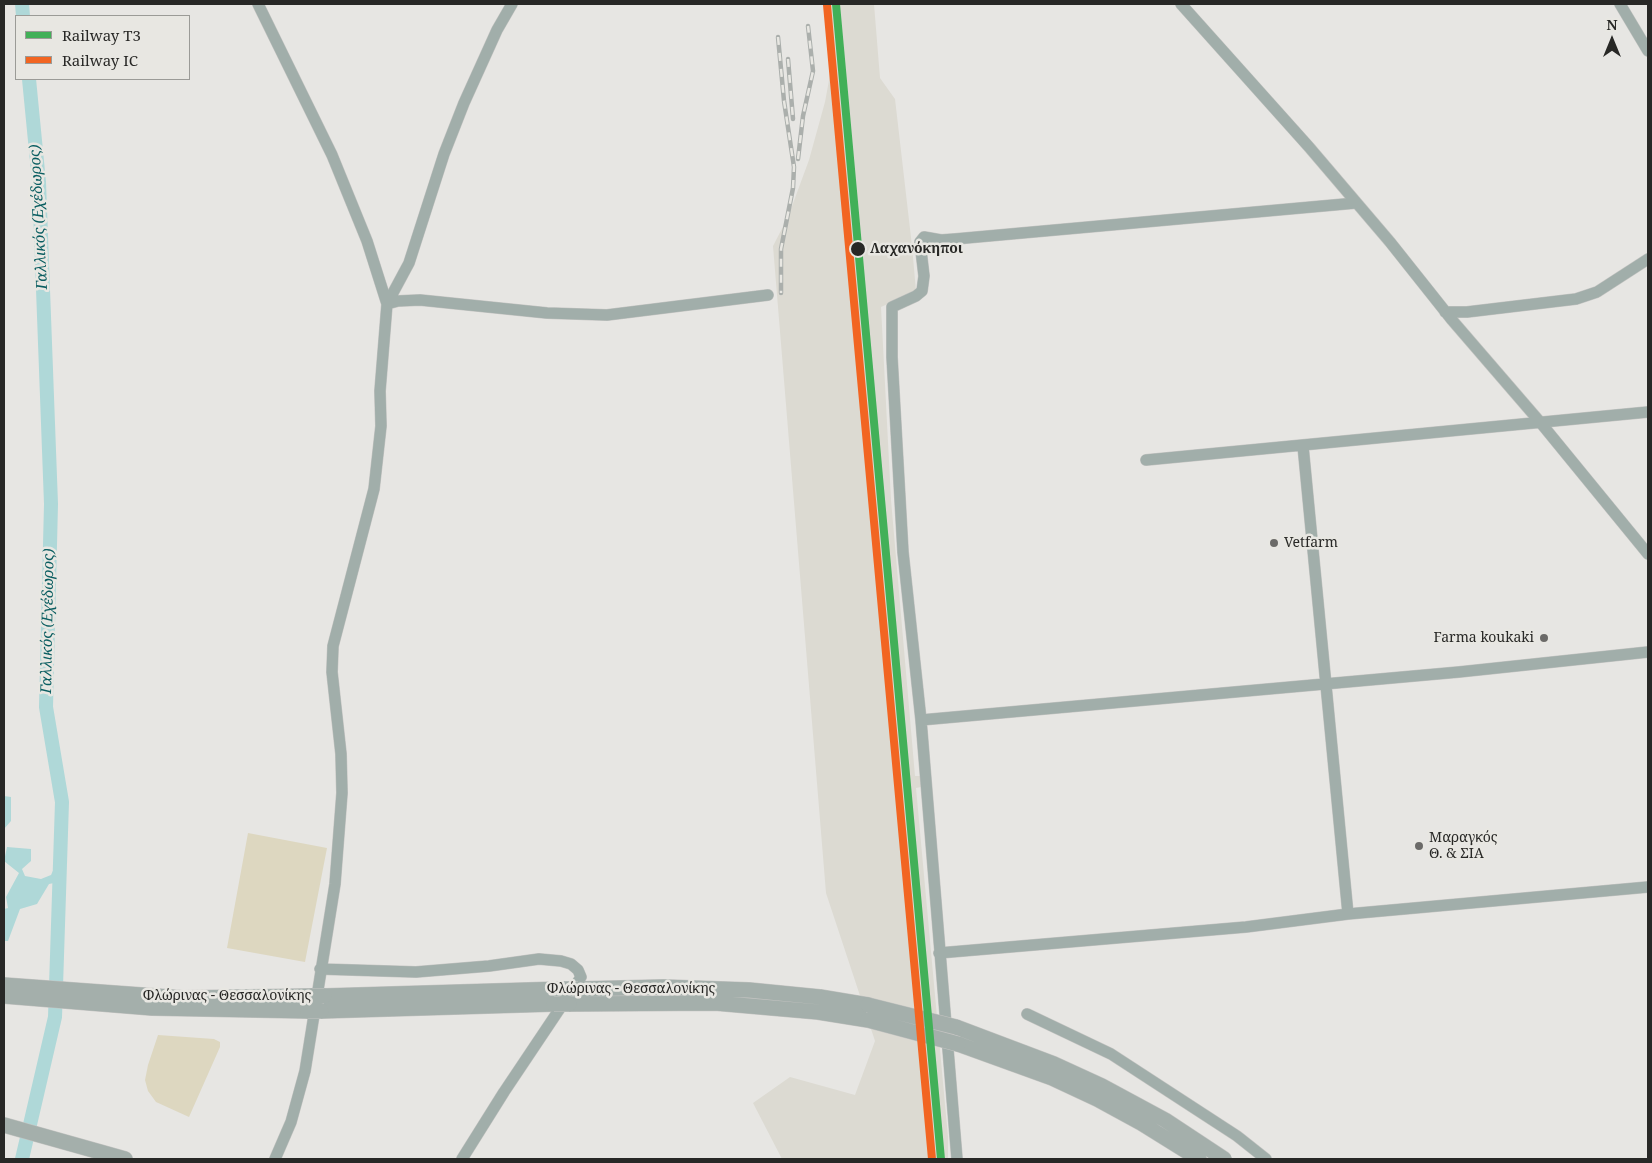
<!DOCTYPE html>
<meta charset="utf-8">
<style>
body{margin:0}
#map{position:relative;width:1652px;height:1163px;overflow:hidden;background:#e7e6e3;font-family:"Noto Serif",serif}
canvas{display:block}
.frame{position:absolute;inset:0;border:5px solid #282826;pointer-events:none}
.legend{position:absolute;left:15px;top:15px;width:175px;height:65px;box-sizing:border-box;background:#e8e7e2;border:1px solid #9b9b97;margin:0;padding:6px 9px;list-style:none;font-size:15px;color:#282826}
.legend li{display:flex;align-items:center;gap:10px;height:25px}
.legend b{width:25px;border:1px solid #9b9b97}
.north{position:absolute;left:1587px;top:15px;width:50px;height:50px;-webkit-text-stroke:4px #e8e7e2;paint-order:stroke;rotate:0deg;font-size:14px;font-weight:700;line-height:20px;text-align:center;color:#282826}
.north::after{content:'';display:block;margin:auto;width:18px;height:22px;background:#282826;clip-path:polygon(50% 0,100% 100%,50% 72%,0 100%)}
</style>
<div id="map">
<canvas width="1652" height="1163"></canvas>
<div class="frame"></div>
<ul class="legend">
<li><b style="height:6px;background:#42b058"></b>Railway T3</li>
<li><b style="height:6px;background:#f26522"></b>Railway IC</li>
</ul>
<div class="north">N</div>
</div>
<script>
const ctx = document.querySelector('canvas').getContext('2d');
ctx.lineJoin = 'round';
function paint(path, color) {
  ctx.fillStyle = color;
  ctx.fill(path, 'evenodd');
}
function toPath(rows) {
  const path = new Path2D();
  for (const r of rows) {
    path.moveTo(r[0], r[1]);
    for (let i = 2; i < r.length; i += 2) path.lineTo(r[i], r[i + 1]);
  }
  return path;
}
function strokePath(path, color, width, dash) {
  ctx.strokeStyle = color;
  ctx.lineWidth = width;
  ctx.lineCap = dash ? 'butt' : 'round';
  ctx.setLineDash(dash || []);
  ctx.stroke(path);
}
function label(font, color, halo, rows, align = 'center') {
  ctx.font = font + ' "Noto Serif",serif';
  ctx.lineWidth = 5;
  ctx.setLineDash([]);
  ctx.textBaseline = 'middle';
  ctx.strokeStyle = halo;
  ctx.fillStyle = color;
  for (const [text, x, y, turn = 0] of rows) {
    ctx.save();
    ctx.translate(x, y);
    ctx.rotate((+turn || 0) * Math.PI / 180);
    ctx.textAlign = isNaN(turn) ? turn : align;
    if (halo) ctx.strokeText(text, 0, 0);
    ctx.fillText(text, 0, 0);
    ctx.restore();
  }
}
const built = toPath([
 [827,4,874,4,880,78,895,99,912,246,916,291,881,307,891,500,915,776,920,776,921,787,916,788,948,1137,948,1159,782,1159,753,1103,790,1077,855,1095,875,1041,826,893,773,246,788,217,809,160,825,102,832,64]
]);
const green = toPath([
 [248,833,327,848,305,962,227,948],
 [158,1035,214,1039,220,1042,220,1047,189,1117,156,1102,148,1091,145,1080,148,1065]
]);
const water = toPath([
 [4,796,11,797,11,821,4,829],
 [7,847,31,849,31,861,22,869,25,876,41,879,51,875,61,853,54,883,49,884,37,904,20,909,8,941,4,941,4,909,8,908,6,897,19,873,4,861]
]);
const river = toPath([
 [22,4,23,16],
 [22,1159,55,1017,62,802,46,707,51,504,39,182,29,79]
]);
const minor = toPath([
 [258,4,332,155,367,241,387,304,380,391,381,426,374,489,333,646,332,672,341,754,342,793,335,884,305,1071,291,1122,275,1159],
 [1181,4,1309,147,1390,242,1452,320,1540,422,1648,554],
 [1620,4,1648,51],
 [387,304,398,301,420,300,547,313,607,315,768,295],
 [387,304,409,263,444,154,464,103,497,30,512,4],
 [1445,312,1467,312,1576,299,1597,292,1648,259],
 [1303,446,1348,914],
 [1146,460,1648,412],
 [921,720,1459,672,1648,652],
 [939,953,1246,927,1348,914,1648,887],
 [320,969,416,972,489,966,539,959,561,961,571,964,578,970,581,977,504,1092,462,1159],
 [1027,1014,1111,1054,1237,1136,1266,1159],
 [957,1159,921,720,903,552,892,357,892,307,916,296,922,291,924,276,920,242,924,237,941,240,955,239,1356,203]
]);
const major = toPath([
 [4,985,183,998,312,996],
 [578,989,663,987,749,990,820,997,868,1005],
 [4,996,152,1008,308,1011],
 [324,996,562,989],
 [569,1004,715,1003,818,1012,868,1020],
 [321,1011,554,1004],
 [956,1027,1054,1064,1102,1086,1165,1120,1224,1159],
 [958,1044,1052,1078,1097,1099,1141,1123,1199,1159],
 [4,1125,125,1159]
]);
const rail = toPath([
 [778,37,784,101,794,167,793,188,781,249,781,293],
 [788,59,793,119],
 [798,159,803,116,813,71,808,26]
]);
const majorBridge = toPath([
 [562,989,578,989],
 [312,996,324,996],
 [554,1004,569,1004],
 [868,1005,956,1027],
 [308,1011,321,1011],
 [868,1020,958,1044]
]);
const rail1 = toPath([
 [836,4,941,1159]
]);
const rail2 = toPath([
 [827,5,932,1159]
]);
const markers = [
 [858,249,8,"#282826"],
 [1274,543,5,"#6b6a68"],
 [1544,638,5,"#6b6a68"],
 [1419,846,5,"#6b6a68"]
];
const stopNames = [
 ["Λαχανόκηποι",870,249]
];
const poiNames = [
 ["Vetfarm",1284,543],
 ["Farma koukaki",1534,638,"right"],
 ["Μαραγκός",1429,838],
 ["Θ. & ΣΙΑ",1429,854]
];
const streetNames = [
 ["Φλώρινας - Θεσσαλονίκης",631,989],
 ["Φλώρινας - Θεσσαλονίκης",227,996]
];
const waterNames = [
 ["Γαλλικός (Εχέδωρος)",39,217,-93],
 ["Γαλλικός (Εχέδωρος)",48,621,-89]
];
paint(built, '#dcdad2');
paint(green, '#ddd7c0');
paint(water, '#afd8d8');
strokePath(river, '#afd8d8', 14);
strokePath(minor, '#c4c4c2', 12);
strokePath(major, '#c4c4c2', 16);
strokePath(minor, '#a1aeaa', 11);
strokePath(major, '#a4afab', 15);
strokePath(rail, '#abafac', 4.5);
strokePath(rail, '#e8e7e2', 2.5, [8]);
strokePath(majorBridge, '#c4c4c2', 16, []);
strokePath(majorBridge, '#a4afab', 15);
strokePath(rail1, '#42b058', 8);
strokePath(rail2, '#f26522', 8);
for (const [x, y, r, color] of markers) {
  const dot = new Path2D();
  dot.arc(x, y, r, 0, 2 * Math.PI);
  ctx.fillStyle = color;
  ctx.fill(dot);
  strokePath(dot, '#e8e7e2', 2);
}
label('bold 14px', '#282826', '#e8e7e2', stopNames, 'left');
label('14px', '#282826', '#e8e7e2', poiNames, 'left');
label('14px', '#282826', '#e8e7e2', streetNames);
label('italic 15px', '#0a5e61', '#e8e7e2', waterNames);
</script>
